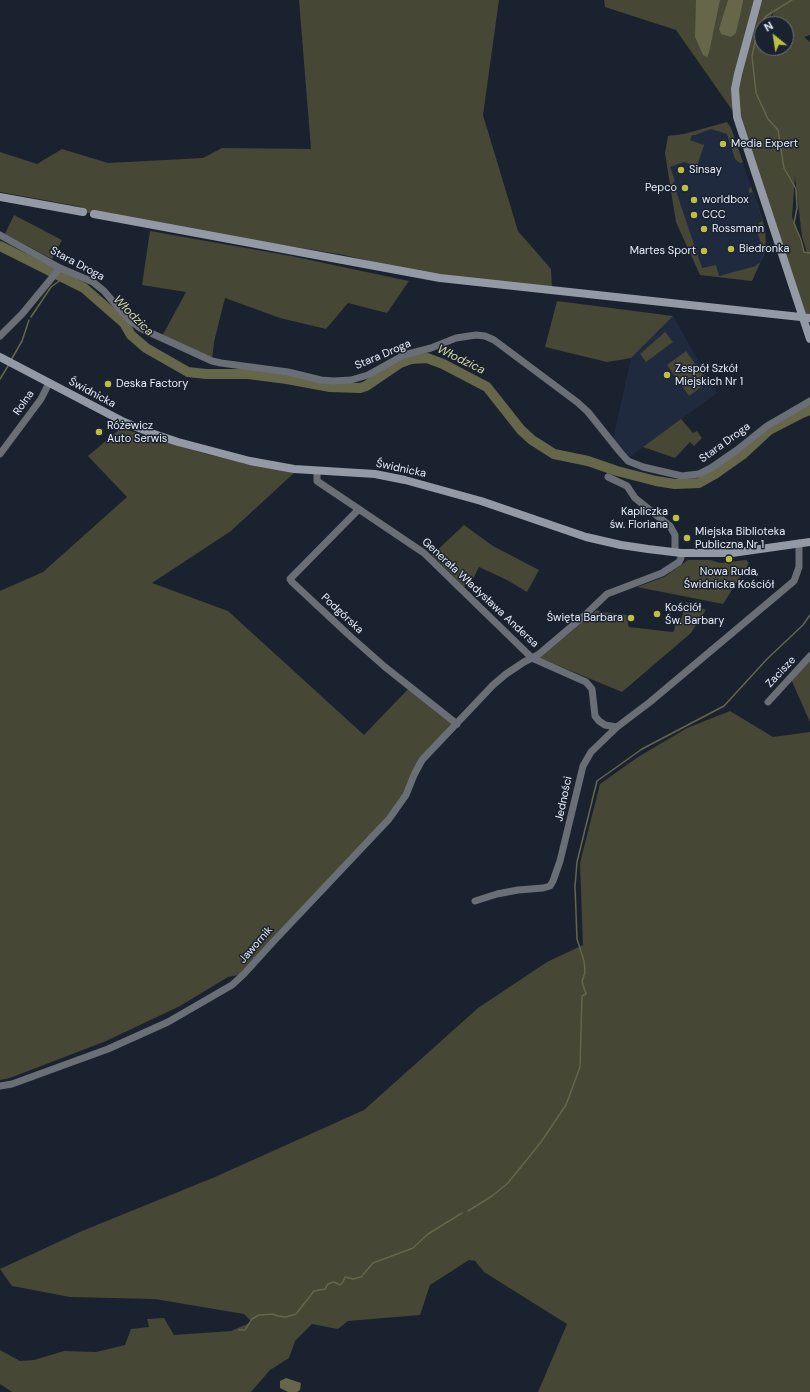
<!DOCTYPE html>
<meta charset="utf-8">
<style>
body{margin:0}
#map{position:relative;width:810px;height:1392px;overflow:hidden;background:#1a2230;font-family:"DM Sans",sans-serif}
canvas{display:block}
.north{position:absolute;left:754px;top:16px;width:40px;height:40px;box-sizing:border-box;background:#1a2230;border:1px solid #6c7380;border-radius:50%;rotate:330deg;font-size:11px;font-weight:700;line-height:16px;text-align:center;color:#e8edf7}
.north::after{content:'';display:block;margin:auto;width:14px;height:18px;background:#bdbf43;clip-path:polygon(50% 0,100% 100%,50% 72%,0 100%)}
</style>
<div id="map">
<canvas width="810" height="1392"></canvas>
<div class="north">N</div>
</div>
<script>
const ctx = document.querySelector('canvas').getContext('2d');
ctx.lineJoin = 'round';
function paint(path, color) {
  ctx.fillStyle = color;
  ctx.fill(path, 'evenodd');
}
function toPath(rows) {
  const path = new Path2D();
  for (const r of rows) {
    path.moveTo(r[0], r[1]);
    for (let i = 2; i < r.length; i += 2) path.lineTo(r[i], r[i + 1]);
  }
  return path;
}
function strokePath(path, color, width, dash) {
  ctx.strokeStyle = color;
  ctx.lineWidth = width;
  ctx.lineCap = dash ? 'butt' : 'round';
  ctx.setLineDash(dash || []);
  ctx.stroke(path);
}
function label(font, color, halo, rows, align = 'center') {
  ctx.font = font + ' "DM Sans",sans-serif';
  ctx.lineWidth = 3;
  ctx.setLineDash([]);
  ctx.textBaseline = 'middle';
  ctx.strokeStyle = halo;
  ctx.fillStyle = color;
  for (const [text, x, y, turn = 0] of rows) {
    ctx.save();
    ctx.translate(x, y);
    ctx.rotate((+turn || 0) * Math.PI / 180);
    ctx.textAlign = isNaN(turn) ? turn : align;
    if (halo) ctx.strokeText(text, 0, 0);
    ctx.fillText(text, 0, 0);
    ctx.restore();
  }
}
const built = toPath([
 [727,122,731,128,765,228,766,250,752,281,700,275,676,222,665,153,668,136,684,134],
 [673,316,717,393,630,457,613,439,631,358]
]);
const green = toPath([
 [299,0,499,0,483,115,518,231,551,269,552,290,440,278,344,255,94,214,83,212,82,207,0,192,0,152,37,164,62,149,108,163,203,158,222,148,311,149],
 [604,0,810,0,810,35,804,37,810,42,810,318,803,317,737,117,676,30,605,7],
 [774,10,770,24,786,24,786,48,762,48,762,39,758,43,762,35,762,24,767,24],
 [795,177,802,237,807,253,804,252,792,217],
 [727,122,731,128,743,162,740,163,735,159,727,134,711,129,695,135,692,135,690,140,704,145,698,163,699,167,684,162,670,167,675,181,673,182,702,268,716,265,719,276,756,266,756,265,760,263,764,253,756,228,759,223,763,221,753,192,749,193,749,189,751,187,765,228,766,250,752,281,700,275,676,222,665,153,668,136,684,134],
 [14,215,62,240,52,259,5,234],
 [150,231,291,256,409,281,387,313,348,303,326,329,280,318,225,298,214,342,212,361,161,338,186,292,142,285],
 [557,301,673,316,631,358,607,362,545,347],
 [665,332,673,342,646,362,640,354],
 [686,351,708,382,689,396,667,365],
 [681,419,693,433,697,431,702,438,694,446,690,442,675,458,643,447],
 [121,428,206,454,294,473,231,531,152,583,228,611,364,735,410,687,457,724,422,760,406,795,244,974,228,977,180,1006,106,1041,10,1078,0,1080,0,591,43,572,127,497,88,456],
 [464,525,493,546,539,570,527,592,507,580,479,567,474,577,464,587,432,555],
 [688,560,710,560,721,563,746,560,749,563,723,604,637,587,664,577],
 [686,602,706,610,691,633,622,692,540,658,597,610,602,612,628,615,628,625,629,627,672,632,674,631,675,626,681,620],
 [810,655,810,722,790,677],
 [730,711,773,737,810,732,810,1392,538,1392,567,1324,484,1272,475,1261,469,1260,430,1285,420,1315,348,1321,338,1329,312,1324,295,1341,289,1358,270,1370,251,1392,12,1392,0,1384,0,1350,20,1361,34,1360,64,1351,96,1352,125,1345,131,1329,149,1327,147,1319,164,1318,174,1335,231,1331,252,1322,244,1314,155,1299,70,1297,12,1286,0,1269,82,1231,215,1177,364,1110,478,1008,547,962,583,945,580,863,600,784,638,757,687,728]
]);
const water = toPath([
 [696,0,720,0,709,53,707,57,703,55,695,37],
 [728,0,743,0,743,2,736,33,731,37,721,34,719,29],
 [286,1378,301,1383,300,1390,297,1392,288,1392,280,1388,280,1381]
]);
const stream = toPath([
 [792,0,766,16,758,29,752,56,756,93,768,119,778,130,784,168,796,189,797,208,794,223,801,240,804,252,810,253],
 [31,317,51,287,62,279],
 [11,360,22,341,29,320],
 [0,379,8,366],
 [468,1211,492,1196,508,1183,541,1142,566,1105,580,1067,582,996,586,994,582,982,585,972,584,961,577,939,575,886,577,862,597,781,642,749,724,706,767,659,803,625,810,615],
 [239,1330,245,1330,252,1319,259,1315,273,1314,278,1316,286,1317,296,1314,314,1291,325,1289,328,1284,334,1282,340,1285,343,1282,345,1277,353,1279,361,1277,373,1263,413,1248,428,1234,462,1213]
]);
const river = toPath([
 [0,246,84,288,124,323,131,335,146,348,188,372,206,374,248,374,287,379,330,387,360,388,366,386,400,363,411,359,427,358,443,364,487,387,521,430,532,440,554,454,588,461,617,471,656,481,675,484,699,483,715,474,742,455,769,430,802,413,810,410]
]);
const street = toPath([
 [0,235,60,268,93,282,104,291,128,319,140,328,212,361,221,363,288,372,321,380,334,381,351,380,368,375,404,355,431,348,456,338,476,335,485,336,494,340,577,402,588,412,620,452,628,461,643,467,682,476,699,474,711,468,737,450,767,426,810,401],
 [0,336,22,314,60,268],
 [0,454,41,399,49,383],
 [317,471,317,481,424,553,532,658,586,682,592,689,595,716,599,721,605,725,617,727],
 [608,477,627,486,635,498,670,526,675,535,675,552],
 [359,509,290,579,292,582,351,637,385,667,457,724],
 [768,702,810,656],
 [475,901,497,894,518,890,543,888,550,886,553,881,560,861,583,766,591,752,617,727,650,702,794,581,799,567,799,543],
 [0,1086,12,1084,108,1049,168,1022,232,985,244,974,273,942,389,819,406,795,414,775,422,760,493,685,506,674,524,662,538,655,584,616,607,594,662,573,679,562,681,558,681,553]
]);
const secondary = toPath([
 [758,0,738,74,735,89,737,117,810,339],
 [0,197,83,212],
 [94,214,440,278,810,318],
 [0,357,124,422,154,434,178,442,250,461,294,469,375,474,405,480,481,501,586,537,621,545,648,549,681,553,732,553,810,542]
]);
const markers = [
 [723,144,4,"#bdbf43"],
 [681,170,4,"#bdbf43"],
 [685,188,4,"#bdbf43"],
 [694,200,4,"#bdbf43"],
 [694,215,4,"#bdbf43"],
 [704,229,4,"#bdbf43"],
 [731,249,4,"#bdbf43"],
 [704,251,4,"#bdbf43"],
 [667,375,4,"#bdbf43"],
 [108,384,4,"#bdbf43"],
 [99,432,4,"#bdbf43"],
 [676,518,4,"#bdbf43"],
 [687,538,4,"#bdbf43"],
 [729,559,4,"#bdbf43"],
 [657,614,4,"#bdbf43"],
 [631,618,4,"#bdbf43"]
];
const poiNames = [
 ["Media Expert",731,144],
 ["Sinsay",689,170],
 ["Pepco",677,188,"right"],
 ["worldbox",702,200],
 ["CCC",702,215],
 ["Rossmann",712,229],
 ["Biedronka",739,249],
 ["Martes Sport",696,251,"right"],
 ["Zespół Szkół",675,369],
 ["Miejskich Nr 1",675,382],
 ["Deska Factory",116,384],
 ["Różewicz",107,426],
 ["Auto Serwis",107,439],
 ["Kapliczka",668,512,"right"],
 ["św. Floriana",668,525,"right"],
 ["Miejska Biblioteka",695,532],
 ["Publiczna Nr 1",695,545],
 ["Nowa Ruda,",729,572,"center"],
 ["Świdnicka Kościół",729,585,"center"],
 ["Kościół",665,608],
 ["Św. Barbary",665,621],
 ["Święta Barbara",623,618,"right"]
];
const streetNames = [
 ["Stara Droga",77,264,28],
 ["Stara Droga",383,355,-23],
 ["Świdnicka",92,393,28],
 ["Rolna",24,403,-55],
 ["Stara Droga",725,443,-36],
 ["Świdnicka",401,469,12],
 ["Generała Władysława Andersa",480,593,43],
 ["Podgórska",342,614,43],
 ["Zacisze",781,672,-47],
 ["Jedności",564,799,-78],
 ["Jawornik",256,945,-49]
];
const waterNames = [
 ["Włodzica",133,316,45],
 ["Włodzica",461,360,26]
];
paint(built, '#202a3e');
paint(green, '#464734');
paint(water, '#65664a');
strokePath(stream, '#65664a', 1.5);
strokePath(river, '#65664a', 10);
strokePath(street, '#6a6e76', 7);
strokePath(secondary, '#939aa6', 8);
for (const [x, y, r, color] of markers) {
  const dot = new Path2D();
  dot.arc(x, y, r, 0, 2 * Math.PI);
  ctx.fillStyle = color;
  ctx.fill(dot);
  strokePath(dot, '#1a2230', 1.5);
}
label('11px', '#e8edf7', '#1a2230', poiNames, 'left');
label('11px', '#e8edf7', '#1a2230', streetNames);
label('italic 12px', '#d6d9a2', '#1a2230', waterNames);
</script>
